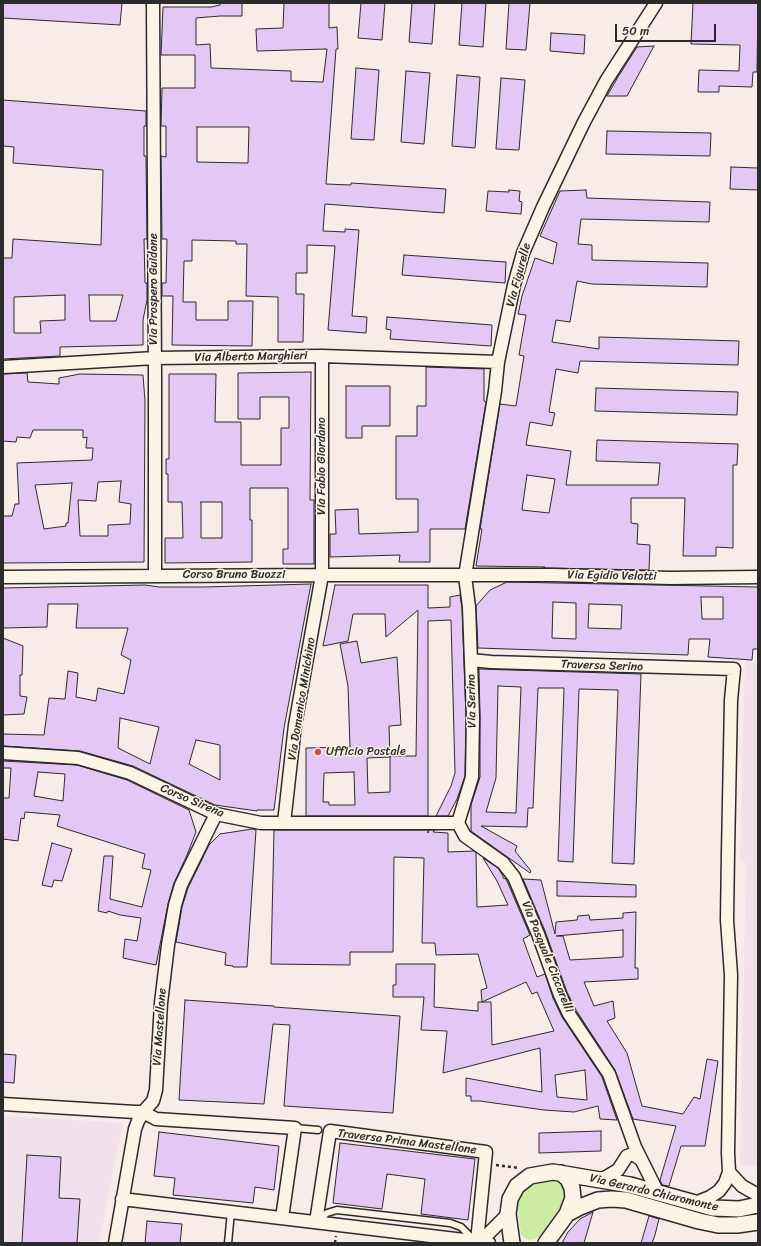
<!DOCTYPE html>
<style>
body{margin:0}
#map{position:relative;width:761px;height:1246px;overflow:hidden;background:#f7ece8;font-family:Sriracha,sans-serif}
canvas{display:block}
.frame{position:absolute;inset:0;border:4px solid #2b2b2b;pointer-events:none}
.scale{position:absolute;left:615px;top:24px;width:101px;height:18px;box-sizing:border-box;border:2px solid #2b2b2b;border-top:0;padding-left:5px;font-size:12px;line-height:14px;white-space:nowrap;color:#2b2b2b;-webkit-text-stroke:3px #fcf5e5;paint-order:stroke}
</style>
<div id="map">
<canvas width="761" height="1246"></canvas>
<div class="frame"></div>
<div class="scale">50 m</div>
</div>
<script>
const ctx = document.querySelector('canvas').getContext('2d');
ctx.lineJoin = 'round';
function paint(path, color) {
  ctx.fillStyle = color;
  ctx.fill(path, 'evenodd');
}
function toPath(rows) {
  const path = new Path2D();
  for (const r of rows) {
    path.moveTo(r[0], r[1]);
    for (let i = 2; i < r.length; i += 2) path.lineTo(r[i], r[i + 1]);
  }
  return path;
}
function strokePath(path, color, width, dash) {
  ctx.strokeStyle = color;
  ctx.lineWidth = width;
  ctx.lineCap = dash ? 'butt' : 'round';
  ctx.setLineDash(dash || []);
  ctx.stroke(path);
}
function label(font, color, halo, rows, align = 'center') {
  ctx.font = font + ' Sriracha,sans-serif';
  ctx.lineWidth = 3;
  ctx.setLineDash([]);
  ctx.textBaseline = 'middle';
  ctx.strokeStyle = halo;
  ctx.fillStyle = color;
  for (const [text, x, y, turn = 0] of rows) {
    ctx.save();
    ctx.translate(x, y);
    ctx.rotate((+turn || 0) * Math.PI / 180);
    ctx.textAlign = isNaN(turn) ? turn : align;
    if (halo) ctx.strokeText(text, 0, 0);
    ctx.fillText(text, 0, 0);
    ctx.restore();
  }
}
const built = toPath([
 [745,660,758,661,758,1166,740,1166,746,865,740,859],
 [3,1116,123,1123,99,1243,3,1243]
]);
const green = toPath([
 [543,1179,559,1182,564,1186,567,1191,564,1203,540,1236,535,1239,529,1240,525,1238,521,1234,519,1221,518,1204,522,1193,529,1185]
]);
const building = toPath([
 [3,3,122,3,120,25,3,18,3,3],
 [220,3,242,3,242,16,220,16,196,18,196,45,210,44,211,68,291,71,291,81,323,82,327,49,257,51,256,29,283,28,284,3,329,3,329,28,337,27,338,49,336,49,326,184,351,185,351,183,446,189,444,213,325,204,323,231,345,232,345,229,359,230,352,316,367,317,366,333,328,330,335,246,307,245,307,273,296,273,296,294,304,294,303,342,278,342,278,297,246,296,247,244,236,244,236,241,192,240,192,261,184,261,183,302,196,302,196,320,228,320,228,301,253,301,252,346,172,345,173,296,162,296,162,283,166,283,167,239,162,239,161,156,166,157,166,126,161,126,162,88,195,88,195,55,161,55,163,7,211,7,220,5,220,3],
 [197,127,249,127,248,163,197,162,197,127],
 [361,3,385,3,382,40,358,38,361,3],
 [412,3,435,3,432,44,409,42,412,3],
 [462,3,486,3,483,47,459,45,462,3],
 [509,3,530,3,526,50,506,49,509,3],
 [693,3,758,3,757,72,753,72,752,87,719,86,719,92,698,92,699,70,739,71,740,45,691,44,693,3],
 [551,33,585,35,584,54,550,51,551,33],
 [654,46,627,96,607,96,618,77,637,47,654,46],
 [356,68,379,70,374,140,351,139,356,68],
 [406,71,430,73,424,144,401,142,406,71],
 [457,75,480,77,475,148,452,146,457,75],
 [501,78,525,80,519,150,496,149,501,78],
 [3,100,146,111,146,126,144,126,144,156,146,156,147,239,144,239,145,283,147,283,147,300,143,320,143,345,60,347,60,356,3,359,3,258,12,258,13,239,101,245,103,170,13,163,14,147,3,146,3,100],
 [65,295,65,320,40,321,41,333,14,333,14,297,65,295],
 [89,295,123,295,116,321,90,321,89,295],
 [607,131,711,133,710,156,606,154,607,131],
 [731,167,758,168,758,190,730,189,731,167],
 [509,190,520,191,519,201,522,202,521,214,486,211,488,191,509,192,509,190],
 [586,190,587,198,710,202,709,222,581,219,578,244,592,245,592,260,708,263,707,287,592,284,577,281,570,322,556,320,552,342,599,349,599,337,739,341,738,365,580,361,578,373,556,369,549,412,555,413,552,426,530,422,526,445,571,451,566,485,658,485,660,463,596,461,597,440,738,444,737,465,733,465,733,548,716,547,716,556,683,556,685,498,631,498,631,523,638,524,637,544,650,545,649,570,543,568,545,567,476,566,482,529,480,529,500,404,516,406,524,356,519,355,526,315,518,314,522,296,535,258,553,264,557,243,540,236,560,191,586,190],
 [527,475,555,479,549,513,522,510,527,475],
 [404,255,506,262,505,283,402,275,404,255],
 [387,317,492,325,491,346,390,339,391,330,386,329,387,317],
 [426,367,484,369,484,401,486,402,465,529,430,529,430,562,399,562,400,555,330,557,330,534,336,534,335,510,358,509,359,534,418,532,418,499,396,499,396,436,417,436,417,406,426,406,426,367],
 [311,372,310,500,314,500,314,564,283,564,283,549,288,549,288,488,250,488,250,520,252,520,252,562,165,563,165,538,183,538,182,502,168,502,168,474,166,474,166,459,169,459,169,374,216,374,215,422,241,422,241,465,281,465,281,428,289,428,289,397,260,397,260,419,238,419,238,373,311,372],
 [201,502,222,502,222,538,201,538,201,502],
 [27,373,28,382,59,384,59,378,80,374,143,375,145,401,144,562,3,563,3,516,12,516,15,504,19,504,17,463,92,460,93,448,86,448,87,437,83,438,83,430,33,430,30,438,17,437,16,442,3,441,3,374,27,373],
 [121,481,119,502,131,504,130,524,108,525,108,536,80,536,78,500,96,501,98,482,121,481],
 [72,483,68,523,66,523,66,526,44,529,35,485,72,483],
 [346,386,390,386,390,426,362,426,362,438,346,438,346,386],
 [596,388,738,392,737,415,595,411,596,388],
 [507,582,758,587,758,649,753,649,752,660,708,657,710,639,689,639,688,655,478,648,476,606,490,590,507,582],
 [701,597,723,597,723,619,702,619,701,597],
 [553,602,576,603,576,639,552,638,553,602],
 [589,604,622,605,621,629,588,628,589,604],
 [311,584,284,728,274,810,257,810,257,811,215,805,133,766,80,751,3,746,3,734,44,735,49,698,65,699,68,671,78,673,76,697,96,701,98,688,124,694,131,660,121,655,128,628,76,628,78,604,48,604,47,627,3,628,3,588,145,585,159,587,204,587,311,584],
 [120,718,159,727,150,764,118,748,120,718],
 [196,740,220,745,220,780,189,764,196,740],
 [335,585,428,585,428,608,450,607,450,597,460,595,462,608,466,717,465,776,457,799,448,816,436,816,451,786,455,773,451,620,428,621,428,816,306,816,306,748,350,747,348,686,340,644,357,641,361,663,397,657,401,725,389,726,390,757,367,758,368,793,390,792,390,756,416,756,418,610,386,637,385,614,353,614,348,641,323,646,335,585],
 [354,772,355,805,329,805,329,802,323,802,324,773,354,772],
 [3,638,23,646,22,675,20,675,20,696,27,697,24,714,3,715,3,638],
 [479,669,641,674,634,864,612,863,618,690,579,689,573,862,558,861,564,688,538,688,533,808,528,808,527,827,481,826,517,846,515,851,531,871,530,873,471,831,471,805,480,777,480,717,479,669],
 [498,686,521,687,516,813,486,812,496,778,498,686],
 [3,761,77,765,127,780,189,810,196,832,187,855,174,883,168,904,156,965,123,958,125,939,137,941,141,918,120,915,108,911,107,913,98,911,104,856,113,856,110,899,142,907,151,870,142,868,145,854,57,826,60,815,25,812,24,819,21,818,18,841,3,839,3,798,9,798,11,768,3,768,3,761],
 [38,772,65,774,63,801,34,796,38,772],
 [252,829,256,830,247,967,233,967,233,966,225,965,226,953,176,942,182,907,188,888,209,845,220,834,252,829],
 [274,830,428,830,428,833,429,830,435,830,433,832,448,833,448,852,474,851,476,853,477,907,508,905,497,881,483,858,498,868,503,876,503,878,506,879,507,881,530,935,523,939,537,977,545,974,553,998,562,1017,602,1077,617,1120,600,1119,598,1106,574,1112,544,1110,480,1101,471,1101,471,1096,466,1096,466,1078,542,1092,540,1048,443,1073,447,1031,421,1030,424,997,393,997,393,985,396,985,396,964,435,964,434,1007,478,1011,478,1002,491,1002,492,1045,554,1031,537,992,532,994,526,982,482,1002,481,990,487,988,478,954,436,955,435,943,422,943,424,858,394,857,393,952,350,952,350,965,271,964,274,830],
 [585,1070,587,1100,557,1097,555,1075,585,1070],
 [52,843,72,849,62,881,54,880,52,887,42,885,52,843],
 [523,879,541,880,555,934,556,922,577,920,578,916,589,915,590,920,623,918,623,913,636,912,635,968,638,968,638,979,584,982,594,1006,613,1001,615,1018,607,1021,627,1053,642,1106,683,1114,694,1097,700,1099,707,1059,718,1061,705,1146,681,1146,669,1186,662,1185,660,1180,676,1126,633,1119,615,1070,576,1010,567,992,545,931,523,879],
 [623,930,623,957,570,960,563,936,556,936,623,930],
 [557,881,636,885,636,897,557,896,557,881],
 [185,1000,274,1006,274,1007,400,1016,393,1113,284,1106,290,1025,273,1024,264,1104,179,1100,185,1000],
 [3,1054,16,1055,14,1083,3,1082,3,1054],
 [601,1131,601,1151,539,1153,539,1133,601,1131],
 [159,1132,279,1146,274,1190,255,1187,253,1203,173,1195,175,1178,154,1176,159,1132],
 [340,1143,475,1159,468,1220,421,1214,425,1179,387,1174,382,1209,333,1203,340,1143],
 [27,1155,61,1157,59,1198,80,1199,77,1243,22,1243,27,1155],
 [593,1212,584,1243,562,1243,568,1232,580,1219,593,1212],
 [649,1216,659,1219,655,1235,652,1243,641,1243,649,1216],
 [147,1221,182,1224,180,1243,145,1243,147,1221]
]);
const path = toPath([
 [496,1165,519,1168],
 [335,1243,336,1236]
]);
const service = toPath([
 [295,1128,318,1130],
 [317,1221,327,1213,337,1210,450,1223,461,1227,474,1240],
 [228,1243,231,1212]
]);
const minor = toPath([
 [153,3,155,376,155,575],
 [3,367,155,358,322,356,498,362],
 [3,577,322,575,552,575,671,578,758,577],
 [471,660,491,662,734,669,731,700,728,853,727,920,731,975,728,1153,729,1172,742,1186,758,1195],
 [3,753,78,758,130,773,216,814,261,823,458,823],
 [284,823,295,725,322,575,322,356],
 [458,823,472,777,473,717,469,607,465,576,495,391,498,362,514,285,523,253,543,207,584,122,606,81,656,3],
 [458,823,465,836,503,863,514,877,538,934,560,995,569,1014,609,1074,635,1147,658,1193],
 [3,1104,135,1112,143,1112,156,1119,295,1128,282,1218],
 [599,1180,608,1176,618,1170,627,1156,633,1154,640,1159],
 [122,1199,489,1243],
 [695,1203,710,1197,719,1191,725,1183,729,1172],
 [316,1222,330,1131,486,1152,477,1241],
 [477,1241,487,1235,508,1214],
 [115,1243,135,1129,138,1121,143,1112,153,1101,156,1090,161,1003,168,945,175,905,181,885,216,814]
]);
const tertiary = toPath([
 [561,1173,568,1179,572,1188,573,1198,567,1214],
 [512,1243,508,1214,510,1199,517,1186,530,1176,553,1172,630,1185,713,1208,739,1209,758,1205],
 [546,1243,567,1214,580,1207,598,1200,612,1199,626,1200,699,1221,718,1225,737,1225,758,1222]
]);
const markers = [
 [318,752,4,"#d1495b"]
];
const streetNames = [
 ["Via Figurelle",519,275,-75],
 ["Via Prospero Guidone",154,289,-90],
 ["Via Alberto Marghieri",251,357,-1],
 ["Via Fabio Giordano",322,466,-90],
 ["Corso Bruno Buozzi",234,575],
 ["Via Egidio Velotti",612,576,1],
 ["Traversa Serino",602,666,2],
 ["Via Domenico Minichino",302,699,-81],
 ["Via Serino",472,701,-91],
 ["Corso Sirena",192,801,23],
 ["Via Pasquale Ciccarelli",547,957,68],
 ["Via Mastellone",160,1027,-86],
 ["Traversa Prima Mastellone",407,1142,7],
 ["Via Gerardo Chiaromonte",654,1193,13]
];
const poiNames = [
 ["Ufficio Postale",326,752]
];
paint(built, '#f1e1ec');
paint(green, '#cbeba3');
paint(building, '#e4c7f5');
strokePath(building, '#2b2b2b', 1);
strokePath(service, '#2b2b2b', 9);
strokePath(minor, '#2b2b2b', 15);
strokePath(tertiary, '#2b2b2b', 18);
strokePath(path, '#2b2b2b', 2.5, [3, 3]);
strokePath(service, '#fcf5e5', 6);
strokePath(minor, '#fcf5e5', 12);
strokePath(tertiary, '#fcf5e5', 15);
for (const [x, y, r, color] of markers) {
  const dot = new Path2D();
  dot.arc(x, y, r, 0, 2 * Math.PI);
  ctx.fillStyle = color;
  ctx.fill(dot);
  strokePath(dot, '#fcf5e5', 1.5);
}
label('12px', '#2b2b2b', '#fcf5e5', streetNames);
label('12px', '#2b2b2b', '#fcf5e5', poiNames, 'left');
</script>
